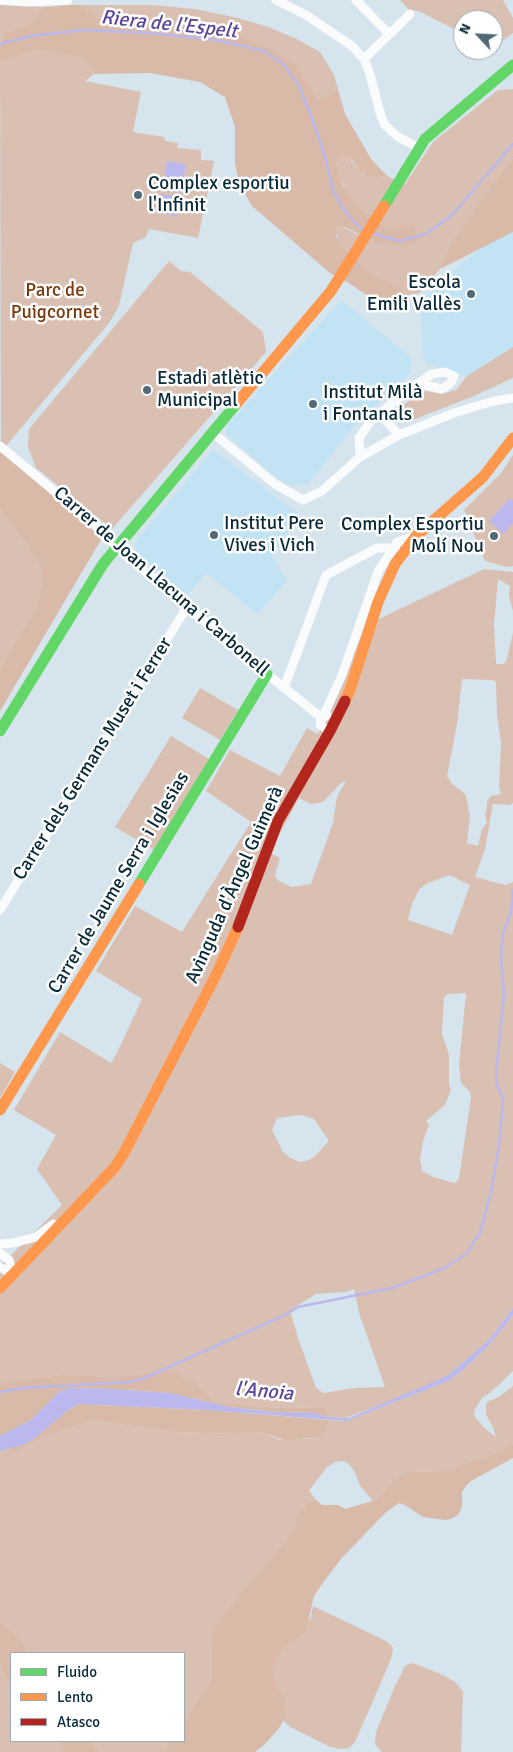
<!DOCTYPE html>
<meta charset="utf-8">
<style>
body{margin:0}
#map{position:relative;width:513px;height:1752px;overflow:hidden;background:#d5e4ed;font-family:Signika,sans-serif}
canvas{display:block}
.legend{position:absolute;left:10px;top:1652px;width:175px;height:90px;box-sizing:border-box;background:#fff;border:1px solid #9ca9af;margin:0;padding:6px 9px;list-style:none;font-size:15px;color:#082937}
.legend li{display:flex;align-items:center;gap:10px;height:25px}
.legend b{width:25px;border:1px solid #9ca9af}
.north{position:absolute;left:453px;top:10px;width:50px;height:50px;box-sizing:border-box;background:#fff;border:1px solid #9ca9af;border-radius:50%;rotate:295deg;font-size:14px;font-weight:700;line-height:20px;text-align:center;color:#082937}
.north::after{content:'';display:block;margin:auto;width:18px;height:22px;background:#506a77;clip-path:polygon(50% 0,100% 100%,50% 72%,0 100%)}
</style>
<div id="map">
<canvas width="513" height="1752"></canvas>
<ul class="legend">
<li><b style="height:6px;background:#63d668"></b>Fluido</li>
<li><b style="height:6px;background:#ff974d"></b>Lento</li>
<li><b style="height:6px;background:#b3261e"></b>Atasco</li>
</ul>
<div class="north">N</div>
</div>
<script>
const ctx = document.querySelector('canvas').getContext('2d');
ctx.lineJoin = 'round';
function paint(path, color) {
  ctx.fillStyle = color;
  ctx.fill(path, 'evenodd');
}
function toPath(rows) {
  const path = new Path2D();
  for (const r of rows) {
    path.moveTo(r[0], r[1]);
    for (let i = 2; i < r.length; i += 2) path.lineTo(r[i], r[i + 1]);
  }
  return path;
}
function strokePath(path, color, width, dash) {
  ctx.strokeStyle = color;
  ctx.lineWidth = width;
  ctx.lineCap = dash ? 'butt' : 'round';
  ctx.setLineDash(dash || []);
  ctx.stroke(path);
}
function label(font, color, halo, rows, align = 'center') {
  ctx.font = font + ' Signika,sans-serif';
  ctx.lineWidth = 5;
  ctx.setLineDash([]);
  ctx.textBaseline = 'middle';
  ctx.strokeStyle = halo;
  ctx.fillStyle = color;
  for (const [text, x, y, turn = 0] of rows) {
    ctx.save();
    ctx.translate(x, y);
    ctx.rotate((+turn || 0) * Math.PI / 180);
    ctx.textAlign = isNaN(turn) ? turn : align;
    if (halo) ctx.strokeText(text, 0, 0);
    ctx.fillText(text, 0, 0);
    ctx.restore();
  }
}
const built = toPath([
 [513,232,513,347,467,376,427,363,423,358,420,304,437,284,486,244],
 [341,300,411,358,412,371,395,389,360,419,308,484,289,485,278,479,227,435,226,427],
 [213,450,300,515,272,556,287,581,257,614,207,573,187,595,136,554,135,542]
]);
const green = toPath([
 [400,0,503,0,513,18,513,33,493,48,493,20,463,20,463,36,458,31,418,11,409,10],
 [0,5,42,7,32,22,21,28,4,32,0,49],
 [82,5,151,5,195,9,238,18,268,27,297,39,320,52,334,75,338,89,318,100,299,68,240,35,121,23,101,20],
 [37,50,79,57,92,66,94,74,85,81,141,92,133,132,164,137,165,141,178,143,177,148,201,150,201,160,214,161,198,238,149,229,146,237,133,243,119,306,109,323,1,452,0,61],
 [513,89,513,158,491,184,449,246,440,269,419,293,408,295,399,287,378,277,362,265,344,248,338,240,336,233,336,230,342,227,375,242,390,246,396,247,419,235,417,229,413,225,391,228,385,227,358,206,345,189,338,172,336,163,340,157,343,155,349,158,362,173,368,177,377,178,387,176,405,184,433,142,498,90],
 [169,261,181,271,190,272,263,332,266,352,112,529,36,468,28,447,29,429],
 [513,347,513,378,474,396,405,423,398,418,399,411,406,403,426,391,442,394,456,390,467,376],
 [513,455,513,566,507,567,485,561,464,510,501,473],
 [0,510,17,531,40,566,42,582,35,609,0,667],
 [484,569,513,572,513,611,509,596,510,586,498,579,494,625,496,664,503,664,506,662,513,633,513,803,509,805,493,804,485,849,475,877,505,885,513,882,513,1308,490,1339,446,1377,386,1403,345,1418,328,1417,323,1407,278,1408,213,1401,197,1384,156,1373,114,1379,64,1375,16,1380,0,1385,0,1266,62,1205,37,1169,56,1135,14,1110,60,1032,111,1063,117,1053,142,999,96,971,135,906,182,932,251,822,206,791,230,750,280,776,307,728,318,734,366,625],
 [462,679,492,680,496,682,497,714,501,743,499,787,501,794,491,796,487,801,487,807,485,815,487,823,482,829,478,846,467,843,470,816,466,796,463,792,452,784,447,776,457,724],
 [346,781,337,796,333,823,311,884,291,887,279,881,276,878,275,874,280,858,272,854,278,837,299,798,310,804,319,803,324,801,341,783],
 [449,875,470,885,452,935,408,920,412,904,419,890,426,884],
 [466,993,459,1065,461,1083,470,1092,471,1098,459,1178,456,1182,454,1183,433,1177,422,1171,420,1159,423,1141,429,1125,426,1121,445,1105,451,1090,449,1085,449,1055,442,1034,444,997,448,994],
 [301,1115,314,1119,329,1141,314,1157,306,1161,299,1162,289,1157,283,1152,272,1130,277,1118],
 [354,1289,359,1313,385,1387,354,1388,323,1393,316,1388,299,1341,291,1314,292,1309,316,1294,345,1292],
 [200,688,238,710,220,740,182,718],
 [171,736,209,759,154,850,115,827],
 [0,1063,15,1072,0,1098],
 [513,1315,513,1371,491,1392,482,1398,475,1409,474,1415,483,1427,496,1437,493,1427,486,1415,486,1405,487,1402,500,1396,513,1386,513,1444,490,1456,466,1463,448,1471,408,1472,401,1475,373,1501,361,1487,354,1471,349,1464,343,1461,335,1462,326,1468,309,1491,316,1500,308,1502,303,1508,294,1529,285,1542,239,1594,220,1618,211,1632,210,1641,212,1648,212,1679,184,1721,184,1653,28,1653,23,1642,19,1636,0,1622,0,1453,7,1450,13,1454,39,1439,92,1420,176,1432,238,1434,262,1432,280,1440,322,1438,330,1423,329,1420,347,1421,448,1381,463,1370,491,1343],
 [313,1606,386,1641,393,1647,392,1656,380,1685,355,1742,349,1748,340,1749,328,1746,290,1727,283,1720,286,1714,285,1698,275,1682,273,1667,284,1648,295,1639,311,1617],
 [0,1663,3,1674,11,1684,11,1741,57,1741,64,1752,0,1752],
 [411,1663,416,1664,445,1676,455,1682,463,1691,461,1752,382,1752,375,1744,376,1732,394,1688,405,1666],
 [92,1741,170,1741,164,1752,100,1752]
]);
const forest = toPath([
 [72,5,82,5,101,20,121,23,240,35,271,50,299,68,318,100,338,89,345,114,371,159,387,176,377,178,368,177,360,171,352,160,343,155,340,157,336,163,343,186,358,206,385,227,391,228,413,225,417,229,419,235,418,238,414,243,396,247,377,243,345,227,338,228,336,230,336,237,344,248,362,265,378,277,399,287,408,295,375,301,349,283,330,273,252,206,239,183,235,163,235,127,225,97,200,82,150,73,94,74,92,66,79,57,37,50,0,61,0,49,4,32,21,28,32,22,42,7],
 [513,158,513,232,440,269,449,246,491,184],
 [0,451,102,538,0,711,0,667,35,609,42,582,40,566,17,531,0,510],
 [164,1372,172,1372,197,1384,213,1401,277,1408,324,1407,328,1417,315,1413,276,1412,229,1407,170,1393,110,1389,70,1388,59,1392,31,1420,0,1436,0,1385,2,1384,16,1380,64,1375,114,1378],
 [79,1404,209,1410,329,1420,330,1423,322,1438,306,1438,286,1441,262,1432,238,1434,176,1432,92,1420,39,1439,13,1454,7,1450,0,1453,0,1451,23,1445,35,1438,67,1411],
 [513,1444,513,1458,471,1481,466,1486,462,1492,462,1506,459,1514,453,1518,446,1520,423,1517,405,1505,399,1503,385,1513,340,1560,322,1584,314,1596,306,1631,284,1648,273,1667,275,1682,285,1698,286,1714,280,1727,264,1745,255,1752,164,1752,170,1741,184,1741,184,1721,212,1679,212,1648,210,1641,211,1632,220,1618,239,1594,285,1542,294,1529,299,1514,308,1502,316,1500,322,1505,338,1505,345,1509,373,1501,401,1475,408,1472,448,1471,466,1463,490,1456],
 [0,1622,19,1636,23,1642,28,1653,11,1653,11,1684,3,1674,0,1663],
 [57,1741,92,1741,100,1752,64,1752]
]);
const water = toPath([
 [167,161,186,164,181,193,162,190],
 [161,194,180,197,177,216,158,213],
 [510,498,513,501,513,523,503,534,489,521],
 [513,1308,513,1315,491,1343,463,1370,448,1381,347,1421,209,1410,79,1404,67,1411,35,1438,23,1445,0,1451,0,1436,31,1420,59,1392,70,1388,110,1389,170,1393,229,1407,276,1412,315,1413,328,1417,349,1418,447,1376,490,1339]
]);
const stream = toPath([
 [0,44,31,36,84,30,150,33,216,40,264,51,284,65,298,84,312,118,326,160,333,191,344,210,358,226,364,230],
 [371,233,399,241,426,234,452,215,513,144],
 [0,1392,23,1388,129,1382,142,1379,285,1315,298,1307,392,1288,424,1276,444,1268,466,1254,480,1233,491,1192,499,1146,503,1101,501,1092,497,1085,496,1072,504,994,501,959,503,933,511,912,513,890]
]);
const street = toPath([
 [0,0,26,2,68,0],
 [276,0,306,15,352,46,364,59,369,71,381,116,385,125,397,136,419,148],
 [356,0,389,34],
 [364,59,410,14],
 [380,414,399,435],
 [213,433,275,484,303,500,322,491,360,457,399,435,454,413,494,401,513,398],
 [0,446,111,538,116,547,267,674,322,718],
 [360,457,359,438,370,422,403,394,432,374,445,372,454,376,451,383,442,389,425,385,419,385],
 [284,688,326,575,377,548,396,548],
 [327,715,325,713,327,708,342,675,378,572,397,542,416,536],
 [327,715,321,720,320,725,330,731],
 [0,910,187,607],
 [0,1244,13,1243,36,1237,53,1224],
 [0,1253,9,1260,13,1275],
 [0,1267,13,1275]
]);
const fast = toPath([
 [384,206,425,139,513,65],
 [0,731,103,564,237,403],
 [139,884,267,674]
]);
const slow = toPath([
 [237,403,331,291,384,206],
 [345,701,350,690,378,602,395,564,416,536,483,477,513,438],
 [0,1110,139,884],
 [0,1288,115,1167,125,1151,217,973,238,927]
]);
const jam = toPath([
 [238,927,278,821,330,731,345,701]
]);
const markers = [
 [138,195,5,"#506a77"],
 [471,294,5,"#506a77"],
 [147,390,5,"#506a77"],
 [313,404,5,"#506a77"],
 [214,535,5,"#506a77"],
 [494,536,5,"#506a77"]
];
const poiNames = [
 ["Complex esportiu",148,184],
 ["l'Infinit",148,206],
 ["Escola",461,283,"right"],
 ["Emili Vallès",461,305,"right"],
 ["Estadi atlètic",157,379],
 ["Municipal",157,401],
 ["Institut Milà",323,393],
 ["i Fontanals",323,415],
 ["Institut Pere",224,524],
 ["Vives i Vich",224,546],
 ["Complex Esportiu",484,525,"right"],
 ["Molí Nou",484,547,"right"]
];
const parkNames = [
 ["Parc de",55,291],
 ["Puigcornet",55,313]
];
const streetNames = [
 ["Carrer de Joan Llacuna i Carbonell",161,582,41],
 ["Carrer dels Germans Muset i Ferrer",93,759,-58],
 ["Carrer de Jaume Serra i Iglesias",119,883,-59],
 ["Avinguda d'Àngel Guimerà",235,885,-66]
];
const waterNames = [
 ["Riera de l'Espelt",169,25,6],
 ["l'Anoia",264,1392,5]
];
paint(built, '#c1e3f4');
paint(green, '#d9c0b3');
paint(forest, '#d9b9a8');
paint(water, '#bab8ec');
strokePath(stream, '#bab8ec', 2.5);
strokePath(street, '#f9fbfc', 9);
strokePath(fast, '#63d668', 11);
strokePath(slow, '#ff974d', 11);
strokePath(jam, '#b3261e', 11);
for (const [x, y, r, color] of markers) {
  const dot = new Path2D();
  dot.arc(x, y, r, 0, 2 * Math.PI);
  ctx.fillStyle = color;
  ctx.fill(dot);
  strokePath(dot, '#fff', 2);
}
label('19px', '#082937', '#fff', poiNames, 'left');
label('19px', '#7a390c', '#fff', parkNames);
label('19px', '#082937', '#fff', streetNames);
label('italic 20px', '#574699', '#fff', waterNames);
</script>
